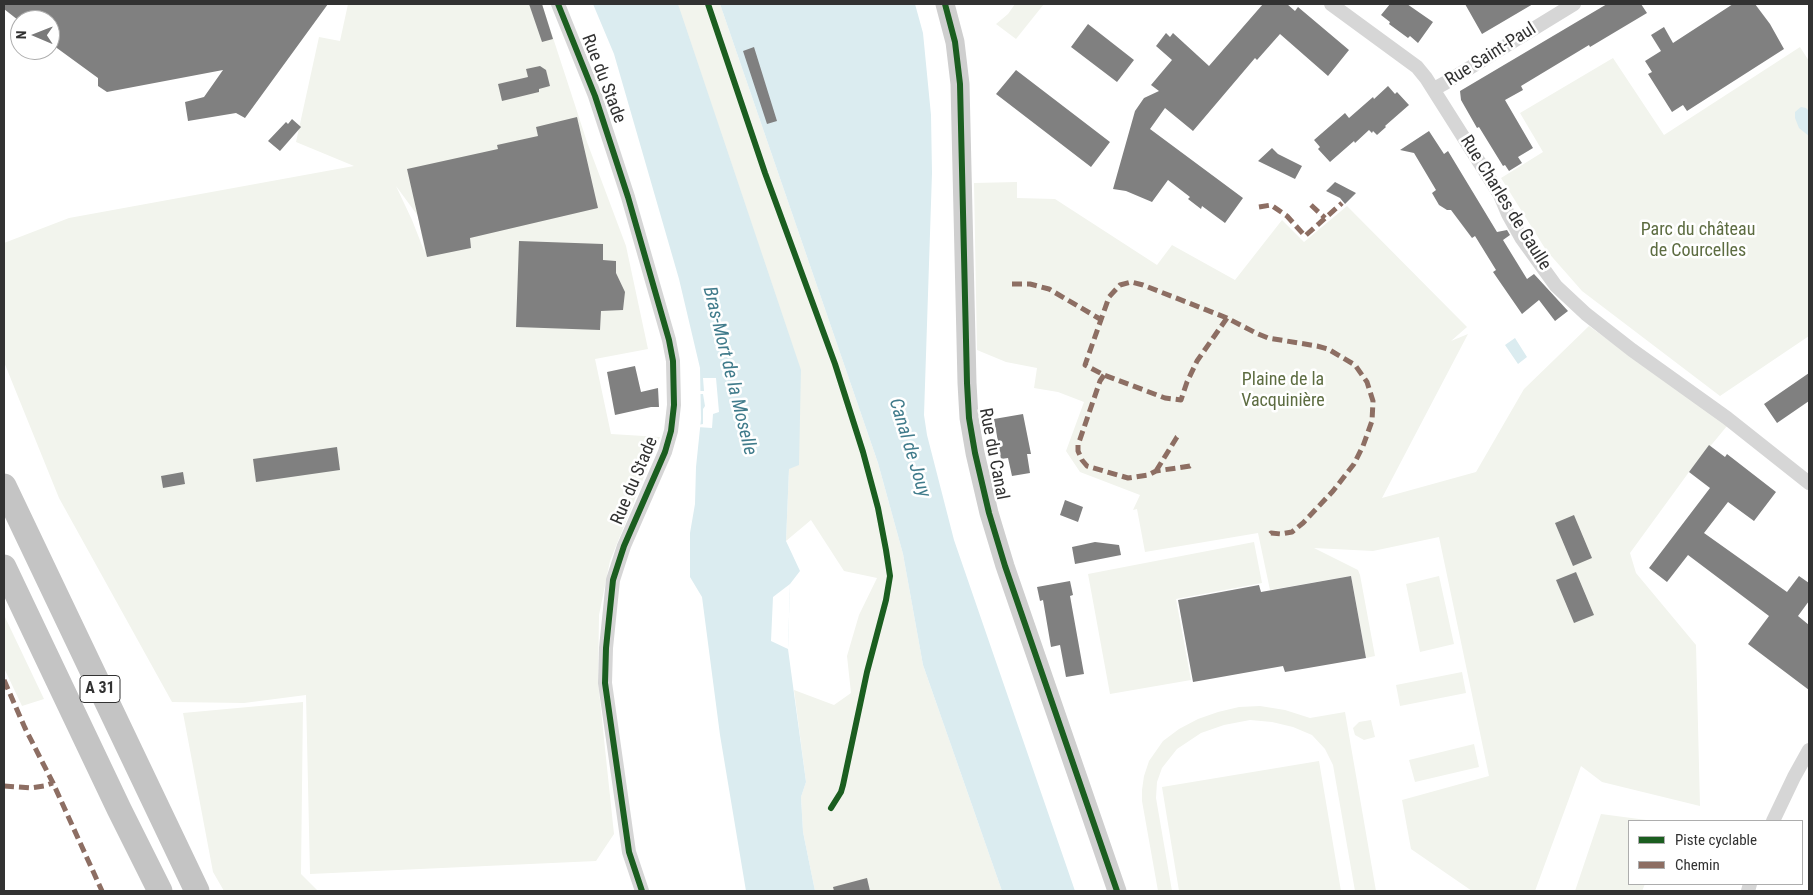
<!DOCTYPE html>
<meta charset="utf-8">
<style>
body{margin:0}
#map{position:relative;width:1813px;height:895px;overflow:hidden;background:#fff;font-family:"Roboto Condensed",sans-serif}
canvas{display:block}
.frame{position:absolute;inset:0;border:5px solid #323232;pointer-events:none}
.legend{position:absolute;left:1628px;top:820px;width:175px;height:65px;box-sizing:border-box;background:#fff;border:1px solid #adadad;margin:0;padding:6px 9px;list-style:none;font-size:15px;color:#323232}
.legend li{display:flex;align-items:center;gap:10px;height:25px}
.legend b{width:25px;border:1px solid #adadad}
.north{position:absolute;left:10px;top:10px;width:50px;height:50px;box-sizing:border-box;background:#fff;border:1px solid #adadad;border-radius:50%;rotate:271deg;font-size:14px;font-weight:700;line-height:20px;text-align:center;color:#323232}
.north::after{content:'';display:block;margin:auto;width:18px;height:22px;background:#7a7a7a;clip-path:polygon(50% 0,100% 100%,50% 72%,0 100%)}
</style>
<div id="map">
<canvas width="1813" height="895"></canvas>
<div class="frame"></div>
<ul class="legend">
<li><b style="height:6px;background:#1b5e20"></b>Piste cyclable</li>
<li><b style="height:6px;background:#8d6e63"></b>Chemin</li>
</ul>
<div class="north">N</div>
</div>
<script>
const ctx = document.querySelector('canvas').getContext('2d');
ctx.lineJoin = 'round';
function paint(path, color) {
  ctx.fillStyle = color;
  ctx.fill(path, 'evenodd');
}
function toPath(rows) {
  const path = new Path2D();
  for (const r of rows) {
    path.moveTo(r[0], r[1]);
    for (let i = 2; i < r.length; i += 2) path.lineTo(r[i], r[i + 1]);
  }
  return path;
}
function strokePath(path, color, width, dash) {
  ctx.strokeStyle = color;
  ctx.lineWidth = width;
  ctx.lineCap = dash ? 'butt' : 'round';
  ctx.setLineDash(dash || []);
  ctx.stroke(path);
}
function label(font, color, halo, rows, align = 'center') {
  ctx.font = font + ' "Roboto Condensed",sans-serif';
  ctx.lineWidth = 5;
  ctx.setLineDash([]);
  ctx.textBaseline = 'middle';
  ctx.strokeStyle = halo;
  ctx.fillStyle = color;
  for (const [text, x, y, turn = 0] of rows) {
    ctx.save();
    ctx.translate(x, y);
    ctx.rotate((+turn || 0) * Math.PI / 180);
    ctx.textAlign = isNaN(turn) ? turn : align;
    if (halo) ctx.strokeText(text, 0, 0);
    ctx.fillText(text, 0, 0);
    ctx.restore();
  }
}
const green = toPath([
 [348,4,542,4,587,142,626,246,648,349,595,359,611,434,660,437,610,561,599,615,598,682,614,834,596,861,310,874,306,695,244,703,172,702,59,498,4,362,4,243,69,218,354,166,296,142,319,37,340,41],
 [396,186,418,216,425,253,412,220],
 [678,4,720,4,878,463,903,554,923,665,1002,891,815,891,803,832,801,797,806,782,794,690,834,705,851,693,847,656,859,615,877,578,844,571,811,520,786,541,789,469],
 [1015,4,1044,4,1016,39,996,24,1008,14],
 [1800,47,1809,61,1809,336,1720,396,1582,291,1546,250,1501,178,1543,152,1520,113,1613,58,1664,135],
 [1017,182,1017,198,1055,199,1157,265,1172,245,1235,280,1282,220,1304,242,1347,206,1467,327,1451,341,1468,334,1382,498,1476,472,1524,389,1589,326,1727,426,1689,472,1630,553,1636,573,1696,645,1700,806,1602,782,1581,766,1535,891,1472,891,1411,849,1402,800,1489,776,1439,537,1373,551,1314,548,1358,570,1360,575,1375,656,1366,658,1351,576,1270,590,1258,533,1145,552,1137,509,1133,510,1140,495,1080,472,1066,451,1084,402,1058,392,1034,388,1037,368,1006,362,977,350,974,183],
 [1254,542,1262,583,1176,599,1191,680,1110,694,1088,574],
 [1439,576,1454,644,1420,652,1406,584],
 [4,615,44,699,22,706,4,668],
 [1462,672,1466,693,1400,706,1396,685],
 [303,702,301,874,318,891,224,891,213,872,183,713],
 [1260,706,1285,710,1310,718,1345,712,1376,891,1355,891,1333,765,1325,749,1312,735,1293,727,1272,722,1250,720,1224,725,1201,733,1177,749,1162,768,1157,782,1156,798,1172,891,1158,891,1142,801,1142,790,1144,776,1149,761,1163,741,1179,729,1198,719,1218,712,1239,707],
 [1371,720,1375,737,1364,740,1355,735,1353,728,1359,722],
 [1474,744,1479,767,1415,782,1409,760],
 [1319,761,1341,891,1179,891,1162,787],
 [1601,814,1654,821,1629,821,1629,884,1645,884,1642,891,1575,891]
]);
const water = toPath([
 [593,4,678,4,801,370,799,465,789,469,786,541,800,571,790,584,788,649,806,782,801,797,803,832,815,891,746,891,720,735,702,597,690,577,690,533,695,504,696,467,701,419,700,368,679,279,614,54],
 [720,4,915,4,923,33,931,115,932,173,924,415,927,435,954,540,1075,891,1002,891,923,665,903,554,878,463],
 [1801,107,1806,108,1809,111,1809,136,1799,128,1795,118,1795,112],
 [1515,338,1527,357,1518,364,1505,345]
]);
const pier = toPath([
 [703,378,716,378,719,412,713,414,712,428,697,427,698,425,703,424,703,409,705,406,703,394,698,394,698,391,704,391],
 [790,584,788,649,771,641,773,597]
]);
const building = toPath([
 [4,4,328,4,245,118,236,113,188,121,185,102,204,97,223,70,107,92,98,86,98,78,50,43,50,20,18,20,4,9],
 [529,4,542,4,553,39,542,42],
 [1263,4,1287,4,1295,11,1298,7,1349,50,1328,76,1280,34,1257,60,1255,58,1193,131,1165,108,1150,129,1243,198,1225,223,1202,206,1201,209,1188,199,1190,197,1168,180,1152,202,1126,191,1113,189,1135,111,1144,98,1159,91,1151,85,1172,60,1156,46,1166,33,1170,37,1173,33,1209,66],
 [1390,4,1407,4,1433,22,1418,43,1410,36,1408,38,1389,24,1390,22,1381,15],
 [1465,4,1533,4,1482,34],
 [1607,4,1641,4,1647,13,1590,47,1589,45,1521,86,1523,90,1505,100,1533,148,1518,157,1522,163,1509,171,1505,165,1503,166,1479,127,1477,128,1461,100,1460,91],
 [1733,4,1755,4,1770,24,1784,49,1687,111,1683,105,1672,112,1648,74,1652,72,1645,61,1661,51,1651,35,1664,27,1673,43],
 [1088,24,1134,60,1117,82,1071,47],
 [754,47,777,121,767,124,743,51],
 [540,66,546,70,550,86,539,89,539,92,502,101,498,84,528,77,526,69],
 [1016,70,1110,142,1091,167,996,94],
 [1388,86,1395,94,1397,92,1409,105,1385,126,1386,127,1377,135,1373,131,1372,133,1369,130,1355,143,1354,141,1330,162,1318,149,1320,147,1314,140,1345,113,1349,118,1373,97,1374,99],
 [577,117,598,208,470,238,471,248,427,257,407,169,498,149,497,145,538,136,536,127],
 [292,119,301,127,280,151,268,141,286,122,288,124],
 [1429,131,1444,154,1448,151,1497,232,1507,230,1510,235,1503,240,1527,279,1534,274,1568,311,1555,321,1539,300,1522,314,1493,272,1496,270,1475,236,1472,238,1451,210,1447,210,1439,205,1432,193,1436,190,1414,153,1400,150],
 [1272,148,1278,154,1302,166,1295,179,1258,161],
 [1335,182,1356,193,1345,204,1340,198,1326,191],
 [519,241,603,244,603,260,616,261,616,273,625,292,623,310,601,311,600,330,516,327],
 [635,366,641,392,658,388,659,407,651,407,615,415,607,372],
 [1809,373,1809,401,1777,423,1764,404],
 [1023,414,1031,454,1027,454,1030,473,1012,476,1008,458,1001,459,994,419],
 [1709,445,1725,457,1727,454,1776,492,1754,521,1728,502,1704,533,1787,592,1799,576,1809,583,1809,601,1798,616,1809,625,1809,690,1748,644,1769,616,1688,555,1667,582,1649,568,1710,488,1689,472],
 [337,447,340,470,256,482,253,459],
 [183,472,185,484,163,488,161,476],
 [1065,500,1083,507,1078,522,1060,515],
 [1574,515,1592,558,1573,566,1555,523],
 [1095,542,1119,545,1121,555,1075,564,1072,547],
 [1576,572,1594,615,1574,623,1556,580],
 [1351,576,1366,658,1285,672,1283,666,1193,682,1178,600,1259,585,1261,592],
 [1070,581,1073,595,1070,596,1084,674,1066,677,1060,645,1051,647,1043,600,1040,601,1037,587],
 [867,878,870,891,834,891,833,887]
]);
const street = toPath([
 [558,4,595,96,628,197,669,340,673,361,674,405,671,431,665,452,624,546,613,580,606,648,605,683,629,852,642,891],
 [1331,4,1417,67,1426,78,1500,195,1508,214,1522,239,1556,286,1586,314,1632,350,1727,418,1809,483],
 [1434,89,1445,83,1574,4],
 [1773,821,1794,777,1809,750],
 [1748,891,1750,884]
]);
const secondary = toPath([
 [945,4,955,42,960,84,967,383,969,418,975,453,989,513,1005,566,1117,891]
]);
const highway = toPath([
 [4,486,197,891],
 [4,567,119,809,160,891]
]);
const quiet = toPath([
 [1311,205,1325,218],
 [1259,207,1271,205,1287,216,1305,236,1342,203],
 [1012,284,1030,284,1049,289,1100,319],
 [1227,318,1197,361,1187,382,1181,400,1165,398,1104,375,1085,365,1109,297,1120,285,1131,282,1143,285,1227,318,1256,333,1268,338,1317,346,1328,349,1355,365,1367,382,1373,401,1372,421,1363,446,1354,464,1333,491,1303,523,1292,532,1281,534,1271,533,1269,535],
 [1104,375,1100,381,1078,445,1078,451,1082,460,1087,466,1128,478,1148,475,1156,471,1190,466,1193,464],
 [1156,471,1177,437,1181,434],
 [4,680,25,728,53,783,102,891],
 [4,786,31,788,44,786,53,783]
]);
const cycleway = toPath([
 [558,4,595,96,628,197,669,340,673,361,674,405,671,431,665,452,624,546,613,580,606,648,605,683,629,852,642,891],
 [708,4,765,173,835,364,863,452,878,508,886,550,890,576,886,600,867,672,843,785,841,792,831,808],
 [945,4,955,42,960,84,967,383,969,418,975,453,989,513,1005,566,1117,891]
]);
const shields = [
 [100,689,40]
];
const shieldNames = [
 ["A 31",100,689]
];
const streetNames = [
 ["Rue Saint-Paul",1491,55,-32],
 ["Rue du Stade",603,79,69],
 ["Rue Charles de Gaulle",1505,203,58],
 ["Rue du Canal",993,454,79],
 ["Rue du Stade",635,481,-67]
];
const parkNames = [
 ["Parc du château",1698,230],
 ["de Courcelles",1698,251],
 ["Plaine de la",1283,380],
 ["Vacquinière",1283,401]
];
const waterNames = [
 ["Bras-Mort de la Moselle",729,371,76],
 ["Canal de Jouy",909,448,73]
];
paint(green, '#f2f4ed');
paint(water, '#dbecf0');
paint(pier, '#fff');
paint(building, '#808080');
strokePath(street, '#d6d6d6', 14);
strokePath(secondary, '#cfcfcf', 19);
strokePath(highway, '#c4c4c4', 25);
strokePath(quiet, '#8d6e63', 5, [10, 5]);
strokePath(cycleway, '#1b5e20', 6);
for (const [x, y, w] of shields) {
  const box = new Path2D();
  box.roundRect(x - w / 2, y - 13.5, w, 27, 4);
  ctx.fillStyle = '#fff';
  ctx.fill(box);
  strokePath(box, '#323232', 1);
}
label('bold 16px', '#323232', null, shieldNames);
label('18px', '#323232', '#fff', streetNames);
label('18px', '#5d6c41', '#fff', parkNames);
label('italic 19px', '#407b8b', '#fff', waterNames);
</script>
